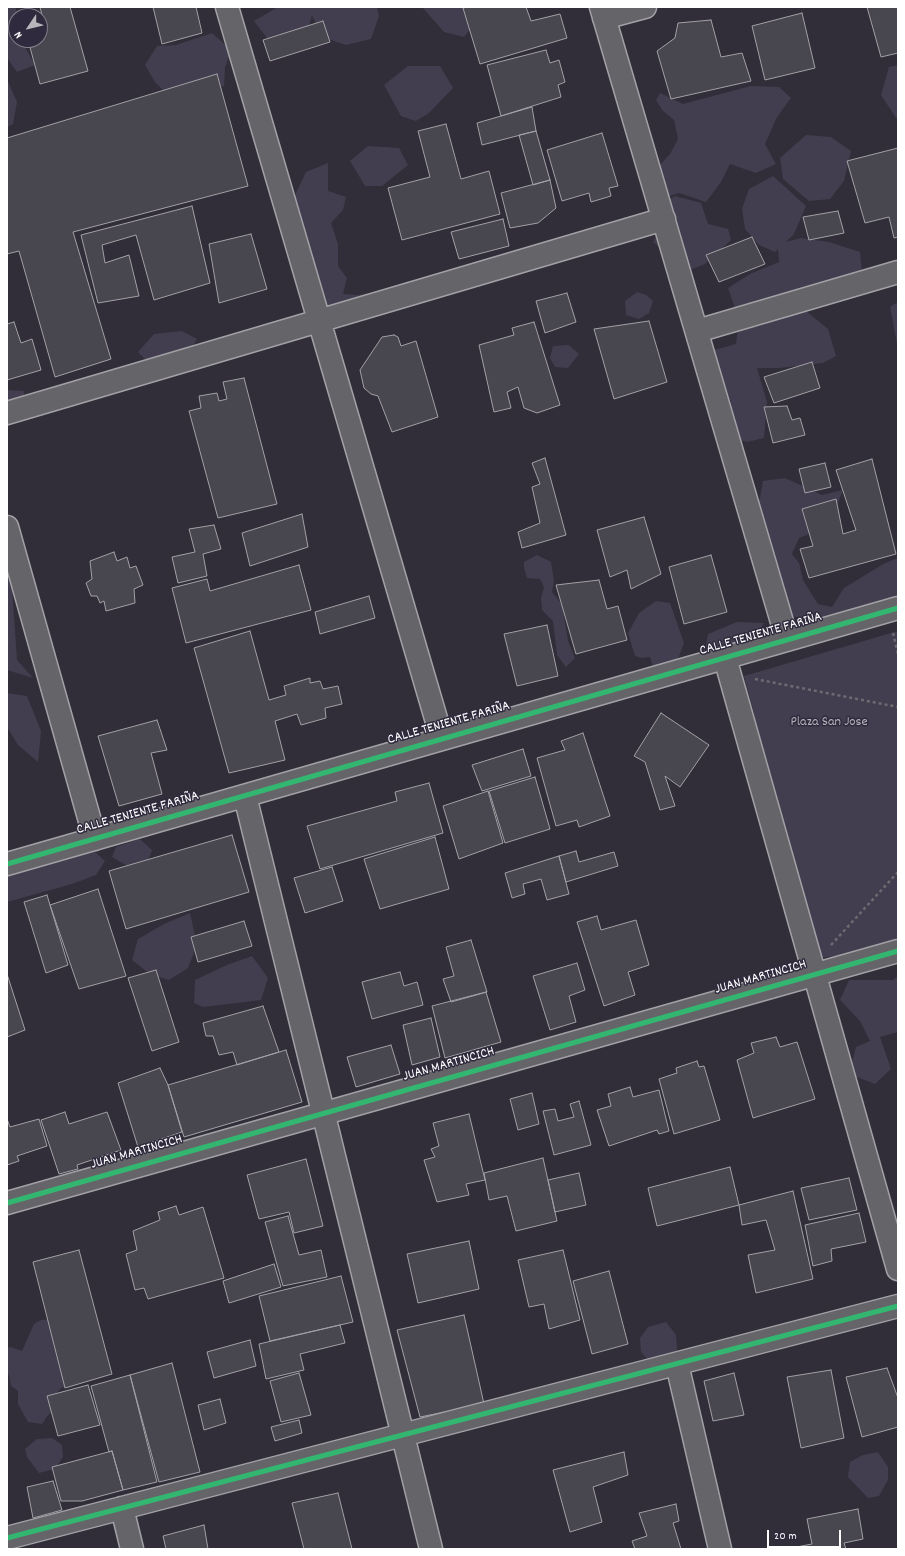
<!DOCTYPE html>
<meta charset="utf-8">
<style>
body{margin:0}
#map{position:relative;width:905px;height:1556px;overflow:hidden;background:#312e39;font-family:Dekko,sans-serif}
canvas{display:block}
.frame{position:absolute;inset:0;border:8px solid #fff;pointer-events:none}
.north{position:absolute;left:8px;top:8px;width:40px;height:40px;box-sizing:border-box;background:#2f2a3d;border:1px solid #827f8b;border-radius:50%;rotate:235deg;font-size:11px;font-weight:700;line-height:16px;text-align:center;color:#fff}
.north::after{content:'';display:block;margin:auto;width:14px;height:18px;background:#b7b6ba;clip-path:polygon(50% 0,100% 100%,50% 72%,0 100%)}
.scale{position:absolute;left:767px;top:1530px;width:74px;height:18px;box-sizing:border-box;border:2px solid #fff;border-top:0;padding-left:5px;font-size:12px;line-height:14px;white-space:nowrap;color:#fff;-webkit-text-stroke:3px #2f2a3d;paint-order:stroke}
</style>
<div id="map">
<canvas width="905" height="1556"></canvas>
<div class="frame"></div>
<div class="north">N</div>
<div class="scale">20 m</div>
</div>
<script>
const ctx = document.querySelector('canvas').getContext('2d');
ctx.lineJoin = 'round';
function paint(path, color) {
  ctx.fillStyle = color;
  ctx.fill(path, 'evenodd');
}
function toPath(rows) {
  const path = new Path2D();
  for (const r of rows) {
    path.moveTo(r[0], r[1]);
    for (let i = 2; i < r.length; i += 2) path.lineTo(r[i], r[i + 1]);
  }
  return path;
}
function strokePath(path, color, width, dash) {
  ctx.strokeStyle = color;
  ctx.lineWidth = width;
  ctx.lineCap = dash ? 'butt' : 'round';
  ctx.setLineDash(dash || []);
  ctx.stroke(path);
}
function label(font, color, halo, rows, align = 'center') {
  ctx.font = font + ' Dekko,sans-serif';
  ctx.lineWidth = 3;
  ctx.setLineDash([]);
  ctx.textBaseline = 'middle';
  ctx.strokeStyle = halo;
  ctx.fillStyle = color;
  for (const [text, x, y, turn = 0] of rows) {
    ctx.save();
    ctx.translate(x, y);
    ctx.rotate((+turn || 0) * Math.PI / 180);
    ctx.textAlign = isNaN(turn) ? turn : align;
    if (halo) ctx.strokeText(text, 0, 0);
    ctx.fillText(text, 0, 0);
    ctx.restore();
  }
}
const green = toPath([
 [7,7,16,7,16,40,21,40,35,65,17,72,7,58],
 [283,7,377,7,379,16,371,39,346,45,322,37,312,15,305,40,273,46,254,21,276,8],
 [422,7,475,7,478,19,464,37,444,32],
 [212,33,231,50,225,68,224,86,207,86,174,101,155,82,145,65,157,46,176,45],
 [898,65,898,118,896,118,881,95,889,67],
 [408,66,440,66,453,88,429,113,416,121,401,116,384,85],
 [7,79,17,102,13,124,7,127],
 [751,86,779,87,791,98,777,117,765,144,776,164,756,173,730,164,721,182,706,202,679,193,666,197,657,168,670,154,678,139,674,120,662,110,656,100,660,93,683,104],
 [806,135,831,137,851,151,844,181,830,199,809,201,783,179,780,158],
 [368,146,399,148,408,165,382,186,365,186,350,161],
 [328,163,328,191,346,197,343,210,331,223,338,244,338,266,347,278,343,294,357,295,373,293,372,312,323,308,322,290,315,281,286,221,296,193,306,172],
 [773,176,806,206,794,234,786,242,801,238,829,242,860,252,862,274,736,311,728,288,750,274,779,262,778,249,775,252,759,245,745,229,742,209,749,189],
 [675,196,701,203,708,224,728,229,731,240,705,264,687,271,653,242,663,224,663,203],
 [637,292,646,295,653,301,649,313,639,319,626,315,625,301],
 [898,302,898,349,890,307],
 [805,310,828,329,836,356,823,363,779,368,757,368,767,402,764,438,747,442,734,438,721,418,731,401,710,381,707,352,736,344,738,328,760,326,783,316],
 [182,331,197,339,182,366,162,376,138,352,154,334],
 [569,345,579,354,568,368,555,367,550,358,553,346],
 [7,390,24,391,24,412,7,418],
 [785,478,822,495,843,490,837,505,816,531,799,538,792,554,799,563,803,580,818,604,832,607,844,588,885,563,898,558,898,603,896,605,872,604,845,612,814,626,798,617,779,616,758,534,763,514,759,503,763,481],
 [537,555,551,562,554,581,552,592,562,604,568,641,575,658,566,667,557,655,553,621,542,610,541,598,544,587,540,579,527,578,524,568,524,562],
 [7,569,11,572,17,660,33,678,7,670],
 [656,601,670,603,684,643,678,659,665,672,653,667,650,657,642,658,635,656,628,633,639,613],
 [737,622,764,623,752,643,704,654,708,634],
 [898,631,898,942,858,954,817,958,758,749,754,713,744,676],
 [7,693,27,696,41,731,38,762,18,745,7,727],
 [140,839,152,850,147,864,131,868,112,857,116,847],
 [93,850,105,861,96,875,72,884,7,902,7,872],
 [190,913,197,945,188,968,169,980,150,974,132,960,138,939,164,924],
 [252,956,268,978,261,1000,203,1007,194,1003,195,980,227,965],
 [898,976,898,1032,880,1037,891,1069,875,1084,849,1074,856,1047,870,1041,860,1021,840,1000,849,980,893,980],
 [54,1319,74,1385,61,1388,52,1398,55,1409,48,1415,42,1424,28,1422,18,1404,18,1391,11,1386,9,1375,7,1373,7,1348,10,1347,22,1351,34,1324,41,1320],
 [666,1322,676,1335,677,1350,668,1360,652,1364,641,1352,640,1338,648,1327],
 [52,1438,62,1445,63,1457,55,1469,39,1473,27,1457,25,1449,37,1439],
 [878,1452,888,1467,888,1480,879,1496,868,1498,848,1477,850,1462,863,1455]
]);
const building = toPath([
 [40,7,70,7,88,71,40,84,28,40,40,40,40,16,38,16,42,15,40,7],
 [153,7,196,7,202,33,162,44,153,7],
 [468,7,526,7,531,21,560,14,567,38,480,64,463,8,468,7],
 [867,7,898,7,898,53,881,57,867,7],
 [802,13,815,68,765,80,752,26,802,13],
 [711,20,721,57,742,53,751,81,671,99,657,51,675,38,678,23,711,20],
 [323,21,330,42,270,61,263,40,323,21],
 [546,50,550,63,559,60,565,82,558,85,561,97,501,116,487,65,546,50],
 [217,74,248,186,73,232,111,359,55,377,19,251,7,254,7,138,217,74],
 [532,107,536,131,482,145,477,123,532,107],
 [446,124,461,179,489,171,500,214,402,240,388,188,430,177,418,131,446,124],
 [536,131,550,180,533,185,519,135,536,131],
 [602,133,618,186,609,188,611,196,591,202,589,193,562,201,547,150,602,133],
 [898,148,898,237,894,238,889,217,865,223,847,161,898,148],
 [550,180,556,208,538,223,510,228,501,193,550,180],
 [192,206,210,283,154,300,136,235,102,245,105,263,129,255,139,296,98,303,81,235,192,206],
 [838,211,844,233,809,240,803,217,838,211],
 [503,219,509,246,459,259,451,232,503,219],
 [251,234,267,289,219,303,209,244,251,234],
 [752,237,765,264,719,282,706,255,752,237],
 [567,293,576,322,545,333,536,301,567,293],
 [649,321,667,382,614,399,594,329,649,321],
 [14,322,21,343,32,339,41,370,7,380,7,324,14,322],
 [534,322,560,405,537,413,524,408,518,387,507,392,511,408,494,412,479,345,514,335,512,328,534,322],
 [394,335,398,337,401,346,416,341,438,417,392,432,378,396,371,394,364,388,360,370,382,337,394,335],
 [812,362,820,388,774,403,764,377,812,362],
 [244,378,277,504,218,518,189,411,201,408,199,396,217,393,219,401,227,399,223,382,244,378],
 [787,406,792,420,800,418,805,435,773,443,764,407,787,406],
 [545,458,566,535,522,548,518,532,540,523,532,487,540,484,532,463,545,458],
 [872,459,896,554,809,578,800,549,813,546,802,509,836,499,843,534,856,530,836,470,872,459],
 [825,463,831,487,805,493,799,469,825,463],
 [302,514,308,547,250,566,242,533,302,514],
 [644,517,661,574,631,589,627,570,610,577,597,530,644,517],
 [214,525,221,549,203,554,207,576,178,583,172,557,195,552,189,529,214,525],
 [114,552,117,561,127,557,130,568,136,566,143,585,134,589,135,603,106,611,104,601,100,603,97,596,91,596,86,583,92,579,90,561,114,552],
 [711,555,727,612,684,624,669,567,711,555],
 [299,565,311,610,186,643,172,588,207,579,210,591,299,565],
 [599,580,607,609,618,606,627,640,576,654,556,585,599,580],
 [369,596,375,618,320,634,315,612,369,596],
 [547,625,558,676,517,686,504,634,547,625],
 [250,631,269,700,286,695,284,686,310,678,310,683,320,681,323,689,338,686,342,704,325,708,326,718,301,725,297,714,275,721,285,760,229,773,194,648,250,631],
 [661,713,709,745,680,787,665,776,675,806,660,810,645,762,634,756,661,713],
 [157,720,167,750,151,753,162,794,119,806,98,736,157,720],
 [583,733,610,816,579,827,577,820,556,826,537,758,565,750,561,741,583,733],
 [523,749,531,776,482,791,472,765,523,749],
 [535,777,550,829,505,843,489,791,535,777],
 [429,783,443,833,320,869,307,826,397,801,395,792,429,783],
 [488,791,503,843,459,859,443,806,488,791],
 [232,835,249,892,126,929,109,871,232,835],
 [435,837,449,889,380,909,364,859,435,837],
 [576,851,579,862,614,852,618,866,566,882,559,856,576,851],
 [559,856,569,894,547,900,541,879,523,884,525,894,512,898,505,873,559,856],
 [332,867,343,901,305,913,294,878,332,867],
 [98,889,126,976,79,989,50,905,98,889],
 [47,895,68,965,46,973,24,902,47,895],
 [597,916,601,930,636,920,649,965,628,972,635,995,604,1006,577,922,597,916],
 [244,921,252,946,198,962,191,937,244,921],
 [471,940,487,992,451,1002,443,979,454,976,446,947,471,940],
 [577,963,585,990,569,996,576,1022,550,1030,533,976,577,963],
 [156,970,179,1042,152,1051,128,978,156,970],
 [400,972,404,986,417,982,423,1005,372,1019,362,982,400,972],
 [7,974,25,1030,7,1037,7,974],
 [486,992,501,1042,445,1058,432,1006,486,992],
 [263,1006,279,1052,237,1065,233,1052,219,1055,213,1036,206,1036,203,1023,263,1006],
 [431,1018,440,1057,412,1065,403,1025,431,1018],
 [776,1037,780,1047,797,1042,815,1099,753,1118,737,1060,754,1053,751,1043,776,1037],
 [391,1045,400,1074,356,1087,347,1057,391,1045],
 [286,1050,302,1102,184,1137,168,1085,286,1050],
 [697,1061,699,1067,704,1066,720,1120,674,1134,659,1079,677,1073,676,1068,697,1061],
 [160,1068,168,1085,182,1132,138,1147,118,1083,160,1068],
 [630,1087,633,1097,659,1090,669,1131,659,1134,657,1130,609,1146,597,1110,611,1106,608,1094,630,1087],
 [532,1093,539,1124,518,1130,510,1099,532,1093],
 [579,1101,591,1145,554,1155,543,1111,555,1109,558,1121,574,1117,570,1104,579,1101],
 [65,1112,69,1124,107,1112,121,1150,77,1165,78,1169,59,1174,41,1120,65,1112],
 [469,1114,485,1180,466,1184,469,1195,437,1202,424,1160,435,1157,431,1149,439,1146,433,1123,469,1114],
 [7,1119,10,1127,39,1119,47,1146,17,1156,19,1161,7,1165,7,1119],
 [543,1158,557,1221,516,1231,507,1196,489,1200,484,1173,543,1158],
 [306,1159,323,1226,294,1233,289,1212,259,1219,247,1175,306,1159],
 [730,1167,739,1205,657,1226,648,1188,730,1167],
 [579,1173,586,1205,555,1212,548,1180,579,1173],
 [849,1178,857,1210,809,1220,801,1188,849,1178],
 [793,1191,813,1279,756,1293,748,1255,775,1250,766,1220,742,1225,739,1205,793,1191],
 [176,1206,179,1215,203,1207,224,1278,148,1299,144,1288,135,1290,126,1254,137,1250,133,1231,160,1220,158,1212,176,1206],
 [859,1213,866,1242,831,1249,832,1261,813,1266,805,1225,859,1213],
 [288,1216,299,1255,321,1250,327,1277,283,1286,265,1222,288,1216],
 [469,1241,479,1289,418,1303,407,1254,469,1241],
 [79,1250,112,1374,65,1388,33,1262,79,1250],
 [563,1250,580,1320,549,1329,544,1304,529,1307,518,1260,563,1250],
 [274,1264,281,1287,229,1303,223,1281,274,1264],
 [609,1271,628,1344,592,1354,573,1281,609,1271],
 [341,1276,353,1322,270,1341,259,1296,341,1276],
 [464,1315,484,1404,420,1417,397,1330,464,1315],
 [340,1325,345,1343,300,1354,304,1370,266,1379,259,1344,340,1325],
 [250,1340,256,1366,214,1378,207,1352,250,1340],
 [172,1363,200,1472,159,1482,130,1375,172,1363],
 [887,1368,898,1398,898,1427,862,1437,846,1377,887,1368],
 [831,1370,844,1438,801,1448,787,1377,831,1370],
 [299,1373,311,1415,281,1422,270,1381,299,1373],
 [734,1373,744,1415,713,1421,704,1381,734,1373],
 [130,1375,157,1482,123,1490,112,1451,109,1452,91,1386,130,1375],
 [88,1385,100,1425,58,1436,47,1396,88,1385],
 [220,1399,226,1423,204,1430,198,1405,220,1399],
 [299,1420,302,1433,275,1441,271,1427,299,1420],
 [112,1451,123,1490,82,1501,61,1501,52,1467,112,1451],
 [624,1452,628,1475,593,1487,602,1522,570,1532,553,1470,624,1452],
 [53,1481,62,1510,33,1518,27,1487,53,1481],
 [338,1493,352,1549,304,1549,292,1503,338,1493],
 [676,1504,679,1521,673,1523,681,1549,635,1549,632,1541,647,1536,639,1513,676,1504],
 [858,1509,863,1539,844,1543,846,1549,786,1549,812,1544,807,1519,858,1509],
 [204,1525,208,1549,166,1549,163,1536,204,1525]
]);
const path = toPath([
 [893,633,898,654],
 [755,679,898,707],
 [831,945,898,872]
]);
const street = toPath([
 [227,7,442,739],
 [601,7,787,639],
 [604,18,645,7],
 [697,331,898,272],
 [7,413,664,219],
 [7,527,95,839],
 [725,658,898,1269],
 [245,796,431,1549],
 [7,864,898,608],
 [7,1203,898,951],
 [677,1364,720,1549],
 [122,1508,132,1549],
 [7,1538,898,1306]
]);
const cycleway = toPath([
 [7,864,898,608],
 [7,1203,898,951],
 [7,1538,898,1306]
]);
const streetNames = [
 ["CALLE TENIENTE FARIÑA",761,635,-16],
 ["CALLE TENIENTE FARIÑA",449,724,-16],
 ["CALLE TENIENTE FARIÑA",138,814,-16],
 ["JUAN MARTINCICH",761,978,-16],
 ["JUAN MARTINCICH",449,1065,-16],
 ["JUAN MARTINCICH",137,1153,-16]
];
const parkNames = [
 ["Plaza San Jose",829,723]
];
paint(green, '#433e4f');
paint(building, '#48464e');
strokePath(building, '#a2a1a6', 1);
strokePath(street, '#a2a1a6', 25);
strokePath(path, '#6d6b71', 2.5, [3, 3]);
strokePath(street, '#656469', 22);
strokePath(cycleway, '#33b770', 5);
label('14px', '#fff', '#2f2a3d', streetNames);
label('14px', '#b5b3ba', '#2f2a3d', parkNames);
</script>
